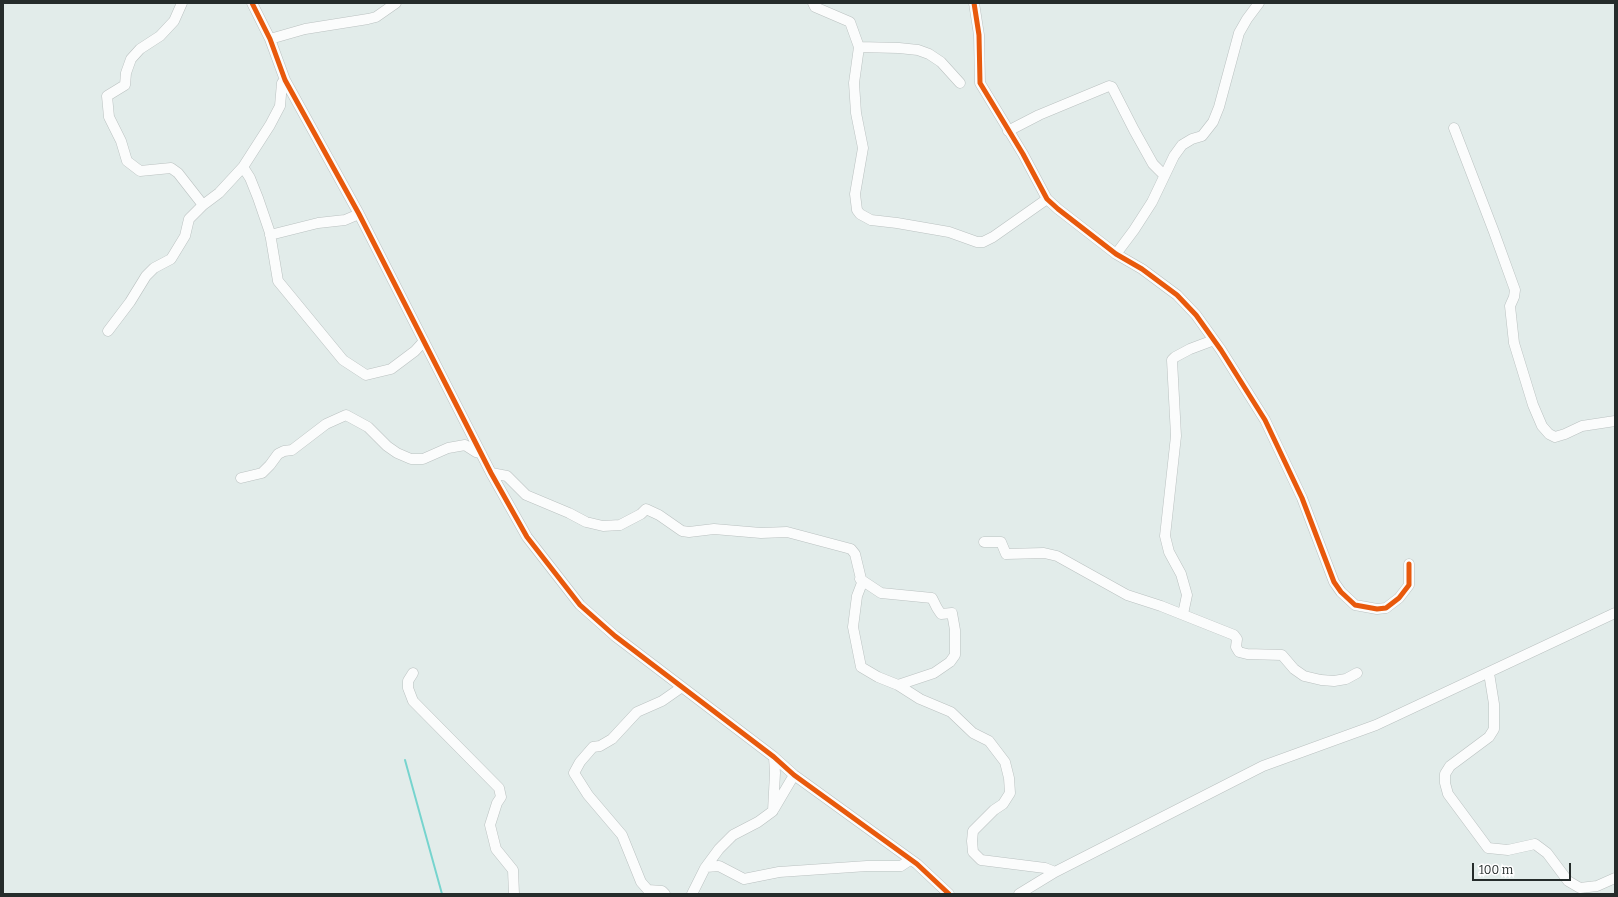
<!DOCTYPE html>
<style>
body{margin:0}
#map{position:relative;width:1618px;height:897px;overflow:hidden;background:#e2ecea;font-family:Bitter,serif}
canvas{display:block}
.frame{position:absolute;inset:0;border:4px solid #252c2b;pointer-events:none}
.scale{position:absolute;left:1472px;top:863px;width:99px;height:18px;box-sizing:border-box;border:2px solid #252c2b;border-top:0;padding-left:5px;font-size:12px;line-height:14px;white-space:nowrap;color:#252c2b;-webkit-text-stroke:3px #fff;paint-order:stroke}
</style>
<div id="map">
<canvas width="1618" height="897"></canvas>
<div class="frame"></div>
<div class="scale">100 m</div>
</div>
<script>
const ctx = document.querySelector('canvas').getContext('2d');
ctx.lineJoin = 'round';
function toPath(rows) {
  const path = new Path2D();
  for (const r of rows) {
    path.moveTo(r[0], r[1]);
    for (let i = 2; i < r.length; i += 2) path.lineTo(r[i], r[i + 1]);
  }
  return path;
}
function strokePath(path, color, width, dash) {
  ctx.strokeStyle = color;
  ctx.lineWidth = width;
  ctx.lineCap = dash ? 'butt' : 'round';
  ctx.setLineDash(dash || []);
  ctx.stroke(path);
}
const stream = toPath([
 [405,760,442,894]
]);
const minor = toPath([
 [182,3,174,21,160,36,140,49,131,59,126,73,125,85,107,96,109,117,121,141,127,161,140,171,171,168,178,173,203,205],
 [252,3,270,39,285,80,359,214,491,473,527,537,580,605,615,636,774,757,794,775,917,864,949,894],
 [813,3,815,7,850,22,859,47,899,48,918,50,929,54,941,62,960,83],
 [974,3,979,35,980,83,1023,154,1047,199,1058,209,1116,254,1142,269,1177,295,1196,315,1221,350,1265,420,1302,498,1334,582,1341,592,1355,605,1377,609,1386,608,1399,598,1409,585,1409,564],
 [270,39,305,29,368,19,376,17,396,3],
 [859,47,854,83,856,113,863,148,855,194,857,210,860,214,871,220,897,223,949,232,977,242,983,242,993,237,1047,199],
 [1454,128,1494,232,1515,290,1514,297,1510,306,1514,343,1533,405,1542,426,1549,434,1555,437,1565,434,1582,426,1615,421],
 [1008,131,1039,115,1109,86,1112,87,1134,130,1153,164,1164,175],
 [243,167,250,178,258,198,270,233,278,281,343,360,366,375,391,369,415,351,424,341],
 [270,235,318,223,345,220,359,214],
 [1116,254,1134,230,1152,202,1174,156,1182,145,1192,139,1202,136,1213,122,1219,107,1239,33,1247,19,1259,3],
 [108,331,130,302,146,276,154,268,171,259,185,236,189,219,203,205,219,193,243,167,270,125,280,106,282,83,285,80],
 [491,473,507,476,526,495,569,513,586,522,603,526,620,525,641,514,646,509,659,515,682,531,689,532,714,529,761,533,787,532,851,549,855,554,862,583,857,596,853,627,861,667,878,677,898,685,920,699,951,712,973,733,989,741,1005,762,1009,778,1010,793,1003,804,994,810,973,831,972,841,973,852,981,860,1045,868,1055,872],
 [241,478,262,473,270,465,278,454,284,451,292,450,326,424,346,415,368,427,387,446,397,453,411,459,423,459,448,448,465,445,476,452,481,453],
 [984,542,1001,542,1006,554,1044,553,1057,556,1127,595,1161,606,1234,635,1237,639,1236,647,1239,652,1247,654,1282,655,1294,669,1304,676,1321,680,1334,681,1346,679,1357,673],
 [860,579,881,593,932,598,937,608,941,614,952,613,955,630,955,655,950,662,934,673,898,685],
 [1183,614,1187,595,1181,574,1169,552,1165,536,1176,436,1172,360,1175,357,1190,349,1214,340],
 [413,673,408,681,408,688,413,701,499,788,501,797,497,803,490,825,496,849,513,870,514,894],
 [1489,673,1494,704,1494,729,1489,737,1450,766,1445,774,1445,783,1448,794,1488,848,1508,850,1535,844,1547,853,1568,881,1580,888,1597,886,1615,878],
 [774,809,794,775],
 [706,867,719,866,744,879,779,872,867,866,901,866,910,860],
 [665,894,662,891,648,890,641,882,622,835,588,795,574,773,580,762,593,747,600,746,612,739,637,712,662,701,682,687],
 [692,894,705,868,719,849,733,835,758,822,773,811,775,773,774,757],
 [1019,894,1055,872,1263,766,1376,725,1615,613]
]);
const cycleway = toPath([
 [252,3,270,39,285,80,359,214,491,473,527,537,580,605,615,636,774,757,794,775,917,864,949,894],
 [974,3,979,35,980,83,1023,154,1047,199,1058,209,1116,254,1142,269,1177,295,1196,315,1221,350,1265,420,1302,498,1334,582,1341,592,1355,605,1377,609,1386,608,1399,598,1409,585,1409,564]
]);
strokePath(stream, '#76d4ce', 2);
strokePath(minor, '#bac1c0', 11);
strokePath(minor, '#fbfcfc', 10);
strokePath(cycleway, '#e8590c', 5);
</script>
